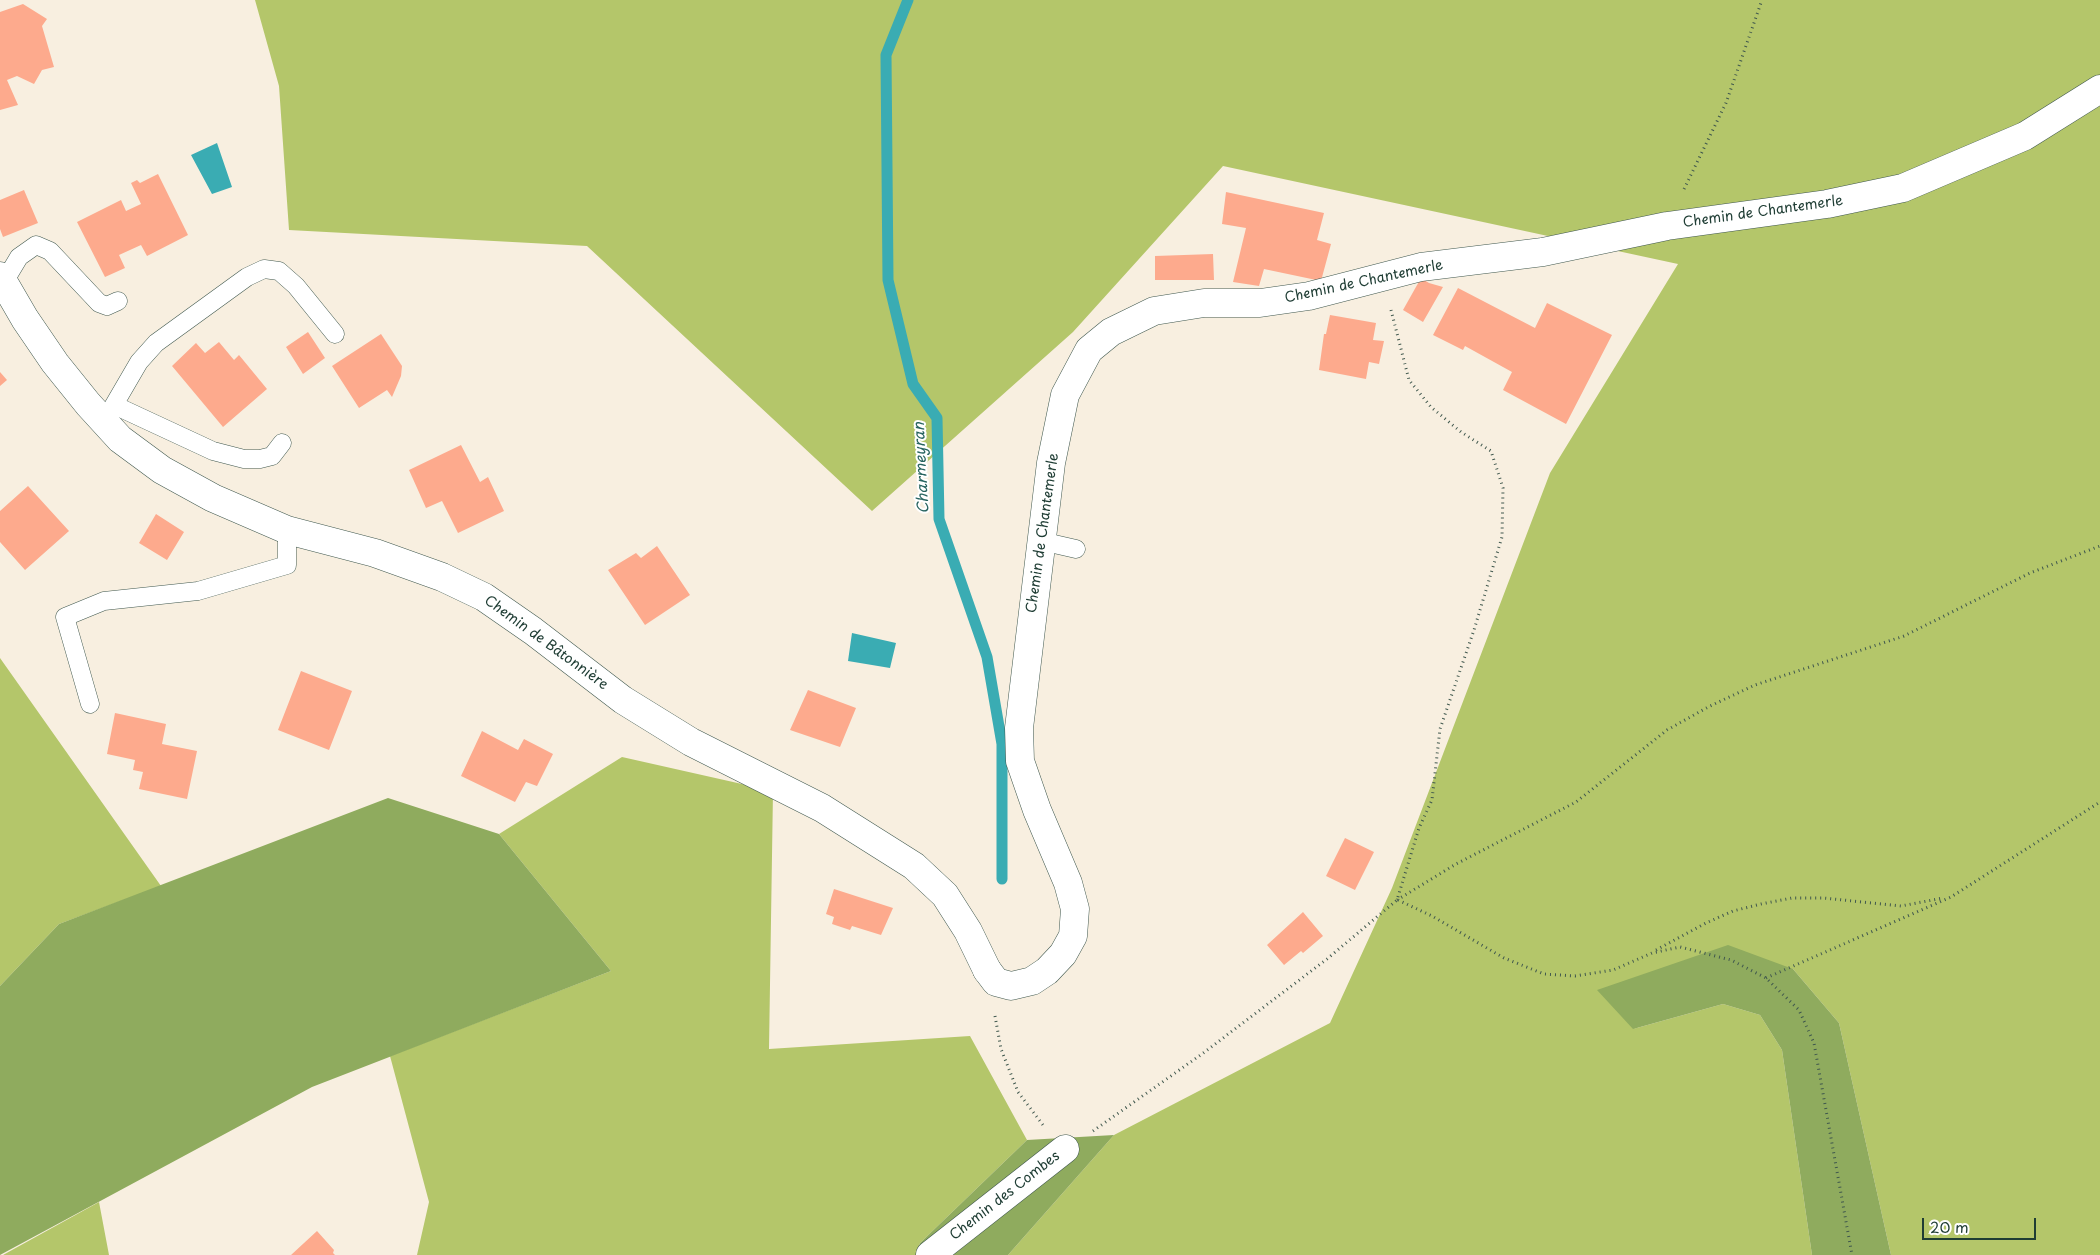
<!DOCTYPE html>
<meta charset="utf-8">
<style>
body{margin:0}
#map{position:relative;width:2100px;height:1255px;overflow:hidden;background:#f8efe0;font-family:"Playpen Sans",sans-serif}
canvas{display:block}
.scale{position:absolute;left:1922px;top:1218px;width:114px;height:22px;box-sizing:border-box;border:2px solid #1f3d34;border-top:0;padding-left:6px;font-size:15px;line-height:18px;white-space:nowrap;color:#1f3d34;-webkit-text-stroke:4px #fff;paint-order:stroke}
</style>
<div id="map">
<canvas width="2100" height="1255"></canvas>
<div class="scale">20 m</div>
</div>
<script>
const ctx = document.querySelector('canvas').getContext('2d');
ctx.lineJoin = 'round';
function paint(path, color) {
  ctx.fillStyle = color;
  ctx.fill(path, 'evenodd');
}
function toPath(rows) {
  const path = new Path2D();
  for (const r of rows) {
    path.moveTo(r[0], r[1]);
    for (let i = 2; i < r.length; i += 2) path.lineTo(r[i], r[i + 1]);
  }
  return path;
}
function strokePath(path, color, width, dash) {
  ctx.strokeStyle = color;
  ctx.lineWidth = width;
  ctx.lineCap = dash ? 'butt' : 'round';
  ctx.setLineDash(dash || []);
  ctx.stroke(path);
}
function label(font, color, halo, rows, align = 'center') {
  ctx.font = font + ' "Playpen Sans",sans-serif';
  ctx.lineWidth = 4;
  ctx.setLineDash([]);
  ctx.textBaseline = 'middle';
  ctx.strokeStyle = halo;
  ctx.fillStyle = color;
  for (const [text, x, y, turn = 0] of rows) {
    ctx.save();
    ctx.translate(x, y);
    ctx.rotate((+turn || 0) * Math.PI / 180);
    ctx.textAlign = isNaN(turn) ? turn : align;
    if (halo) ctx.strokeText(text, 0, 0);
    ctx.fillText(text, 0, 0);
    ctx.restore();
  }
}
const green = toPath([
 [255,0,2100,0,2100,1255,1891,1255,1839,1023,1793,969,1633,1029,1723,1004,1760,1015,1782,1050,1812,1255,1008,1255,1114,1135,1330,1023,1392,888,1550,473,1678,264,1223,166,1073,332,872,511,587,246,289,230,279,86],
 [0,658,161,886,59,924,0,986],
 [622,757,773,791,769,1049,970,1036,1027,1140,920,1243,917,1255,417,1255,429,1202,390,1056,611,971,499,834],
 [99,1202,109,1255,3,1255]
]);
const forest = toPath([
 [388,798,499,834,611,971,312,1087,0,1255,0,986,59,924],
 [1728,945,1793,969,1839,1023,1891,1255,1812,1255,1782,1050,1760,1015,1723,1004,1633,1029,1597,990],
 [1114,1135,1008,1255,917,1255,920,1243,1027,1140]
]);
const water = toPath([
 [217,143,232,187,212,194,191,155],
 [852,633,896,643,890,668,848,661]
]);
const stream = toPath([
 [908,0,886,55,888,280,913,384,937,418,939,519,987,657,1002,744,1002,879]
]);
const building = toPath([
 [23,4,47,19,42,26,54,67,42,70,34,84,17,76,7,80,18,105,0,110,0,12],
 [158,174,188,235,147,256,141,245,119,255,125,268,105,277,77,222,121,200,126,211,141,204,131,183,137,180,140,183],
 [24,190,38,223,3,237,0,229,0,200],
 [1226,192,1324,213,1317,240,1331,244,1321,281,1264,269,1259,286,1233,282,1246,228,1222,224],
 [1213,254,1214,280,1155,280,1155,256],
 [1421,278,1429,283,1443,287,1423,322,1403,310],
 [1458,288,1535,328,1547,303,1612,335,1566,424,1503,390,1512,372,1465,346,1463,350,1433,335],
 [1330,315,1376,323,1373,340,1384,341,1379,364,1369,362,1366,379,1319,370,1324,334,1326,334],
 [308,332,325,358,303,374,286,347],
 [381,334,402,366,401,376,392,397,387,390,359,408,332,366],
 [219,342,234,360,239,355,267,389,223,427,172,366,196,343,205,353],
 [0,372,7,380,0,386],
 [461,445,480,482,488,477,504,511,458,533,442,501,426,508,409,470],
 [28,486,69,531,25,570,0,542,0,511],
 [156,514,184,532,167,560,139,543],
 [657,546,690,595,645,625,608,570,636,553,641,558],
 [301,671,352,691,329,750,278,730],
 [808,690,856,708,840,747,790,730],
 [115,713,166,724,162,744,197,751,187,799,139,789,143,772,133,770,135,760,107,754],
 [482,731,518,750,524,739,553,754,537,786,526,782,515,802,461,776],
 [1345,838,1374,852,1355,890,1326,876],
 [834,889,893,908,881,935,852,926,850,930,832,924,834,917,826,914],
 [1303,912,1323,936,1303,953,1301,951,1284,965,1267,945],
 [317,1231,334,1250,333,1253,335,1255,291,1255]
]);
const path = toPath([
 [1684,189,1726,103,1762,0],
 [1397,900,1456,864,1576,802,1667,730,1710,706,1755,685,1904,636,2030,573,2100,546],
 [1398,900,1432,916,1504,958,1544,974,1575,976,1613,970,1652,953,1680,947,1731,960,1766,978,1799,1010,1814,1043,1852,1255],
 [1656,950,1706,923,1733,911,1761,904,1792,898,1823,898,1901,906,1943,898],
 [1766,978,1951,897,2100,802],
 [995,1016,1001,1049,1018,1092,1043,1125],
 [1093,1131,1202,1054,1327,959,1397,900,1419,828,1432,800,1440,729,1474,630,1502,537,1503,488,1491,451,1461,432,1431,407,1409,380,1391,310]
]);
const service = toPath([
 [4,282,19,257,36,245,50,251,99,303,107,306,118,301],
 [114,405,213,451,244,459,260,459,272,456,282,443],
 [104,422,139,362,156,343,247,277,264,269,279,271,296,286,335,334],
 [1041,541,1076,549],
 [90,704,65,617,104,601,198,591,287,565,287,530]
]);
const minor = toPath([
 [0,276,25,319,55,363,88,404,120,439,162,470,213,498,287,530,375,553,442,577,484,597,533,631,623,700,691,742,822,808,914,866,945,895,968,931,987,970],
 [930,1255,1065,1149]
]);
const tertiary = toPath([
 [987,970,996,982,1011,986,1032,981,1047,971,1063,954,1073,936,1075,909,1068,883,1037,810,1020,761,1019,728,1051,463,1065,395,1089,350,1111,332,1154,311,1204,303,1260,303,1309,296,1421,267,1543,252,1667,226,1827,204,1903,188,2025,136,2100,89]
]);
const streetNames = [
 ["Chemin de Chantemerle",1763,212,-8],
 ["Chemin de Chantemerle",1364,282,-12],
 ["Chemin de Chantemerle",1043,533,-82],
 ["Chemin de Bâtonnière",546,643,36],
 ["Chemin des Combes",1005,1196,-38]
];
const waterNames = [
 ["Charmeyran",922,468,-93]
];
paint(green, '#b4c66a');
paint(forest, '#8fab5e');
paint(water, '#3aacb3');
strokePath(stream, '#3aacb3', 11);
paint(building, '#fdaa8d');
strokePath(service, '#40584e', 19);
strokePath(minor, '#40584e', 29);
strokePath(tertiary, '#40584e', 29);
strokePath(path, '#40584e', 3, [1, 4]);
strokePath(service, '#fff', 18);
strokePath(minor, '#fff', 28);
strokePath(tertiary, '#fff', 28);
label('14px', '#1f3d34', '#fff', streetNames);
label('italic 15px', '#286460', '#fff', waterNames);
</script>
